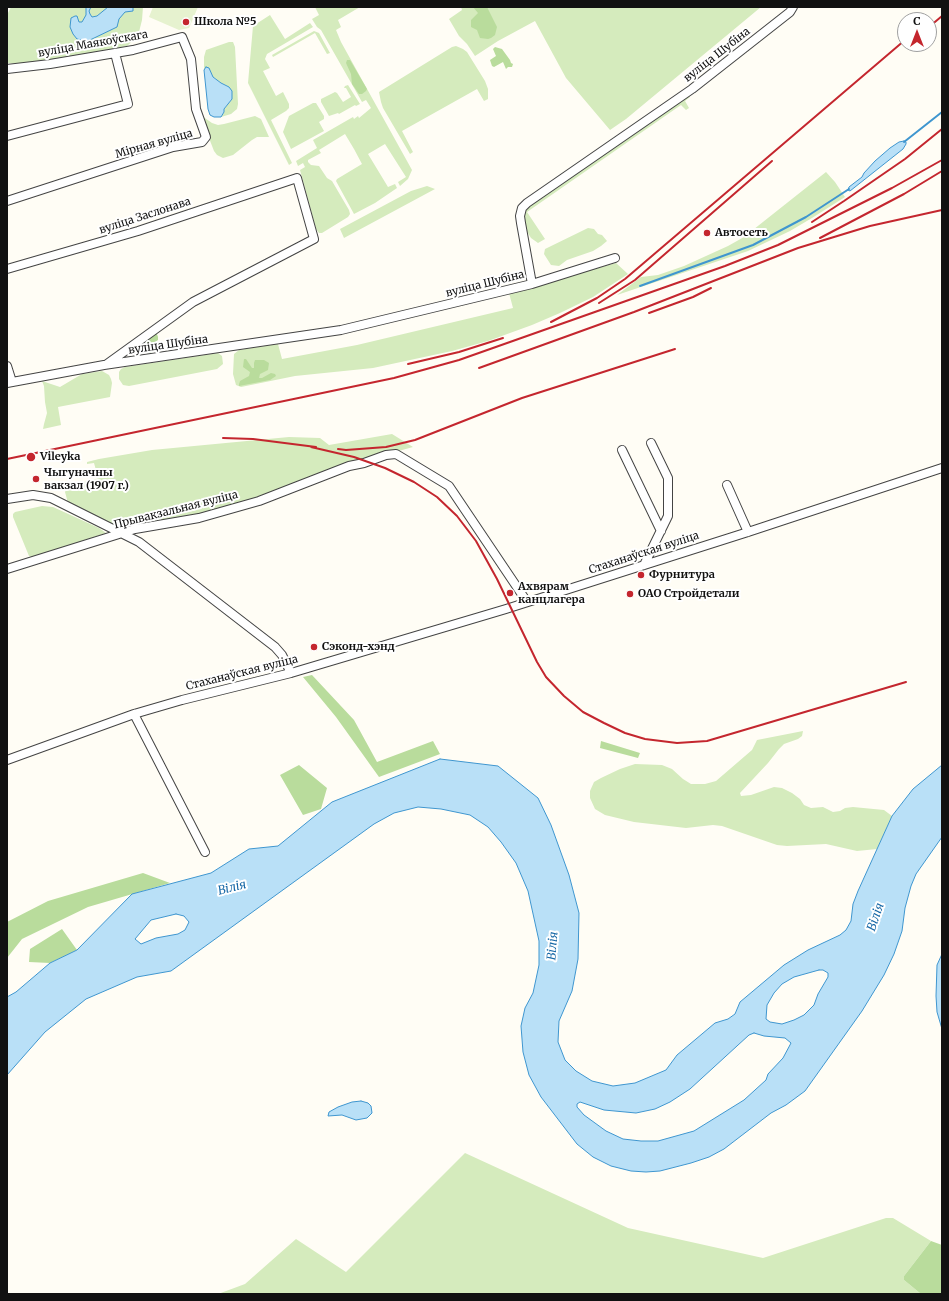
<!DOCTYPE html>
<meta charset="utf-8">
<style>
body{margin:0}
#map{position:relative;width:949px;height:1301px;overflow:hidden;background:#fffdf5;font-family:Merriweather,serif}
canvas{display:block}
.frame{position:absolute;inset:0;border:8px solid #111;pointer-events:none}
.north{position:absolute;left:897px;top:12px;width:40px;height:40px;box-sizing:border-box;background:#fff;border:1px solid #a0a0a0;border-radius:50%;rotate:0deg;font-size:11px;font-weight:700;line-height:16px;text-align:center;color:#111}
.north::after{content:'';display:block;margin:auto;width:14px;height:18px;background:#c4262e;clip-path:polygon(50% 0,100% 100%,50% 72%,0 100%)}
</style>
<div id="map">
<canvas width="949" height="1301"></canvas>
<div class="frame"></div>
<div class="north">С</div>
</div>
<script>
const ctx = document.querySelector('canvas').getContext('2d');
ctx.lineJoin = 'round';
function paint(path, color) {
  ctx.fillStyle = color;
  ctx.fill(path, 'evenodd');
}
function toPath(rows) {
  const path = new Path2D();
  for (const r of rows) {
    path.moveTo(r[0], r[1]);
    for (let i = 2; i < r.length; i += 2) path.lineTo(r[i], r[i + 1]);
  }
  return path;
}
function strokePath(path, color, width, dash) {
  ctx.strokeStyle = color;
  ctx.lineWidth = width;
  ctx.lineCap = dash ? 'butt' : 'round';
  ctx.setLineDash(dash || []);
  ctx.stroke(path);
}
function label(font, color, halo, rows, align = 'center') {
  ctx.font = font + ' Merriweather,serif';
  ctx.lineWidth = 4;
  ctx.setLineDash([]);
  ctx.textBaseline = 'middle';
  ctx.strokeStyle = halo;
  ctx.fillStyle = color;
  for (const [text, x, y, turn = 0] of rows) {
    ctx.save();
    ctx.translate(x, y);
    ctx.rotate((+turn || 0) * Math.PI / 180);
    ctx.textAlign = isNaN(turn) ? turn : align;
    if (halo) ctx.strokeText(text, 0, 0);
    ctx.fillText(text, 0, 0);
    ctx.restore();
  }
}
const green = toPath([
 [11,7,143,7,142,20,138,36,127,46,52,60,20,64,7,63,7,15],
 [315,7,360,7,338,20,341,27,336,30,341,42,412,170,408,179,400,186,398,182,406,177,385,144,368,154,388,187,395,184,397,188,375,203,354,214,336,181,337,179,362,164,354,149,345,134,319,150,321,153,308,160,308,162,311,165,319,166,327,178,332,181,349,210,350,214,348,217,322,233,319,233,316,229,300,170,305,167,303,163,298,166,296,161,317,148,313,140,353,117,354,119,358,116,359,118,371,108,366,100,362,102,321,30,317,27,312,19,319,15],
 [461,7,761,7,626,119,610,130,566,78,535,21,498,41,475,56,467,44,459,36,449,19,462,10],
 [270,15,285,39,310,23,313,27,267,54,265,59,270,68,263,71,276,96,283,92,289,104,289,108,286,111,271,120,292,163,289,165,248,83,253,26],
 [314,31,319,33,330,53,327,54,315,33,273,57,272,55],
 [229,42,233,42,235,47,238,104,237,109,231,114,221,117,224,112,224,109,232,99,229,87,221,83,213,77,206,67,204,70,204,57,206,50],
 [456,46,463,49,467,52,485,81,488,89,488,99,484,101,477,89,402,131,413,152,410,154,383,108,381,102,379,92,452,47],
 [348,85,360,104,356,106,355,105,339,114,338,113,329,116,321,102,321,99,335,92,337,93,343,102,351,97,346,88,344,88,345,86],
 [689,95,690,97,685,101,689,108,686,110,681,105,527,212,545,239,538,243,531,238,526,230,524,219,525,209],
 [313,103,316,103,324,116,324,119,319,122,324,131,291,149,283,132,289,116],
 [202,116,212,123,218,125,224,124,255,116,261,119,269,137,257,137,252,140,233,155,223,158,217,155,214,151,202,120],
 [826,172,835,182,845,197,812,218,790,231,748,251,617,295,641,277,658,275,684,266,728,246,744,237],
 [427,186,435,189,344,238,340,229,411,191],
 [588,228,594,229,598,234,602,235,607,241,601,246,593,251,567,260,559,266,551,265,544,254,545,249],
 [616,263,628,274,593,297,560,313,532,325,488,341,452,351,373,368,295,376,241,387,236,385,233,374,234,354,239,350,278,344,282,359,357,345,513,308,509,293],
 [218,353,222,356,223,364,217,369,129,386,123,385,119,379,119,372,121,369,125,367],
 [102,371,109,375,111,379,112,383,110,397,58,407,61,425,43,429,44,424,47,413,45,402,44,386,42,381,60,387,82,374],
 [392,434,413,447,359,462,342,464,255,498,197,516,132,526,117,526,73,506,68,503,65,492,68,486,104,477,103,472,97,474,94,463,87,464,87,462,99,459,152,450,289,437,320,438,329,445],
 [42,506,53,507,99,528,106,533,33,557,29,556,13,517,13,514,15,512],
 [803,731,802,736,798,739,784,744,779,749,768,763,740,793,741,796,751,795,774,787,782,788,792,793,800,799,804,805,811,808,823,807,833,812,840,811,845,808,853,807,884,810,892,816,877,849,857,851,826,844,787,846,777,845,722,826,713,825,686,828,634,822,605,815,595,809,590,798,590,791,594,782,601,778,620,769,635,764,662,765,672,769,683,779,691,784,705,784,716,781,752,750,757,740],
 [465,1153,628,1228,763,1258,886,1218,893,1218,931,1241,904,1276,904,1280,921,1294,218,1294,245,1284,296,1239,346,1272]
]);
const forest = toPath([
 [473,7,487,7,497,27,495,35,491,38,488,39,480,38,477,30,471,27,471,20,478,13],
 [495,47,502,49,510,60,511,63,513,64,512,67,508,67,506,69,503,62,494,67,492,66,490,60,496,56,493,49],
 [347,60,350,60,367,89,366,91,362,94,359,94,352,84,351,74,346,63],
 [152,334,157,334,158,337,158,340,155,342,157,347,155,351,150,353,144,350,144,344,149,340],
 [244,359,246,359,252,368,254,368,254,363,255,360,264,360,269,363,268,370,260,374,259,378,262,378,271,373,275,374,276,376,270,380,239,386,239,384,240,381,249,376,250,372,243,367],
 [312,675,354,720,377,762,433,741,440,754,379,777,336,717,303,677],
 [601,741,640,753,638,758,600,748],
 [299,765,327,788,321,809,303,815,280,775],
 [143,873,170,883,88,907,22,939,7,958,7,922,48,901],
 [62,929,77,950,50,963,29,962,30,949],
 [931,1241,942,1245,942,1294,921,1294,904,1280,904,1276]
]);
const pitch = toPath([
 [153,7,198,7,189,28,179,30,149,17]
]);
const water = toPath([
 [86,7,91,7,89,11,90,14,92,17,97,16,108,7,133,7,133,11,125,12,119,19,117,27,90,40,85,41,77,39,73,34,70,27,71,18,75,16,77,16,79,22,82,22,86,15,86,7],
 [206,67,209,68,213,77,221,83,229,87,232,91,232,99,224,109,224,112,221,117,214,117,210,115,208,109,204,70,206,67],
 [904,141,906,142,906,144,903,149,850,191,848,190,849,187,862,177,864,173,875,161,890,148,899,142,904,141],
 [440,759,498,766,538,798,551,825,569,875,579,913,578,959,572,991,559,1021,558,1042,565,1060,576,1071,592,1081,613,1086,635,1083,666,1070,677,1055,715,1023,728,1019,735,1014,740,1002,784,965,808,950,840,935,846,930,851,921,853,904,858,891,892,816,913,789,942,765,942,837,916,874,911,886,905,908,902,931,894,954,884,975,862,1011,805,1091,786,1105,771,1113,724,1149,709,1157,691,1163,660,1171,646,1172,631,1171,611,1166,593,1157,577,1144,541,1097,529,1075,523,1052,521,1026,525,1008,533,993,539,965,539,941,528,891,516,863,501,842,488,827,470,815,441,809,418,807,394,813,374,824,171,971,137,977,86,999,45,1032,7,1075,7,997,16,992,50,963,77,950,132,894,211,873,249,849,278,846,332,802,440,759],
 [176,914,184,916,189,922,185,930,178,934,156,938,141,944,135,939,151,920,176,914],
 [819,970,823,970,828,973,828,977,818,994,814,1005,804,1015,794,1020,782,1024,770,1022,766,1019,767,1005,774,993,782,984,794,977,819,970],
 [754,1033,764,1036,785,1038,791,1043,783,1058,768,1074,766,1080,744,1100,694,1131,658,1141,641,1141,623,1139,606,1131,584,1115,577,1107,577,1104,580,1102,604,1110,636,1113,655,1109,670,1102,690,1089,749,1035,754,1033],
 [942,954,942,1029,937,1012,936,996,937,965,942,954],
 [361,1101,368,1103,371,1106,372,1113,367,1118,356,1120,342,1115,328,1116,329,1112,338,1107,352,1102,361,1101]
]);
const stream = toPath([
 [904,142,942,112],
 [640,286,753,245,806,217,849,189]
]);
const minor = toPath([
 [7,69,50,64,133,50,182,37,191,59,196,109,206,137,202,142,173,147,7,201],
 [7,136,128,104,115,53],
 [7,269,138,231,297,178,314,239,193,302,107,364],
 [532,284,521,223,520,216,522,208,527,203,692,89,790,12,793,7],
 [7,366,12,382],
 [7,383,104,365,341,330,532,284,615,258],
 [622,450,661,531],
 [727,485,748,532],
 [7,499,33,495,51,498,139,542,275,647,282,655,291,673],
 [644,565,668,516,668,478,651,443],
 [7,569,135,529,199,518,259,501,349,466,364,463,386,455,396,454,449,486,527,602],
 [134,714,205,852],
 [7,760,134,714,182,700,291,673,506,609,748,532,942,468]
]);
const rail = toPath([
 [929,27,942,16],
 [812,222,844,201,905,159,942,129],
 [820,238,904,194,942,171],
 [599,303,635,280,772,161],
 [649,313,693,297,711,288],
 [551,322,597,298,625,279,905,40],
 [408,364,459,352,503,338],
 [479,368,634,312,798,248,870,226,942,210],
 [223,438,253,439,316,447],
 [311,447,354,457,385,468,414,482,437,497,457,516,476,541,497,579,537,662,546,677,564,696,583,712,604,723,625,733,645,739,677,743,707,741,906,682],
 [338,449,346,450,386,447,415,440,522,398,675,349],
 [7,459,394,378,459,360,725,266,778,245,892,188,942,160]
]);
const markers = [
 [186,22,4,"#c4262e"],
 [707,233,4,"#c4262e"],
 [31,457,5,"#c4262e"],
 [36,479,4,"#c4262e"],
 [641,575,4,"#c4262e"],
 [510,593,4,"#c4262e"],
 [630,594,4,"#c4262e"],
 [314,647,4,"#c4262e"]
];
const poiNames = [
 ["Школа №5",194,22],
 ["Автосеть",715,233],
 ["Vileyka",40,457],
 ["Чыгуначны",44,473],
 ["вакзал (1907 г.)",44,486],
 ["Фурнитура",649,575],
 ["Ахвярам",518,587],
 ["канцлагера",518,600],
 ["ОАО Стройдетали",638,594],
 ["Сэконд-хэнд",322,647]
];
const streetNames = [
 ["вуліца Маякоўскага",93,44,-10],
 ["вуліца Шубіна",717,55,-38],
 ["Мірная вуліца",154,144,-16],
 ["вуліца Заслонава",145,216,-18],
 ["вуліца Шубіна",485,284,-14],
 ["вуліца Шубіна",168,345,-8],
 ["Прывакзальная вуліца",176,510,-14],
 ["Стаханаўская вуліца",644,553,-18],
 ["Стаханаўская вуліца",242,673,-14]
];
const waterNames = [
 ["Вілія",232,888,-14],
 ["Вілія",876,917,-71],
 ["Вілія",553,946,-85]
];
paint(green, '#d5ebbd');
paint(forest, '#b9dc9c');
paint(pitch, '#e6f2cf');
paint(water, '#b9e0f7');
strokePath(water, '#3f96cf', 1);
strokePath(stream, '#3f96cf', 2);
strokePath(minor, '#444', 10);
strokePath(minor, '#fff', 8);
strokePath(rail, '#c4262e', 2);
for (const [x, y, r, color] of markers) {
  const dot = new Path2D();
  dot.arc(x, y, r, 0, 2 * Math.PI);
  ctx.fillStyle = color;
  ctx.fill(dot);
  strokePath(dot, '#fff', 1.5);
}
label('bold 11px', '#111', '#fff', poiNames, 'left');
label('11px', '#111', '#fff', streetNames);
label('italic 12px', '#1768a6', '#fff', waterNames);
</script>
